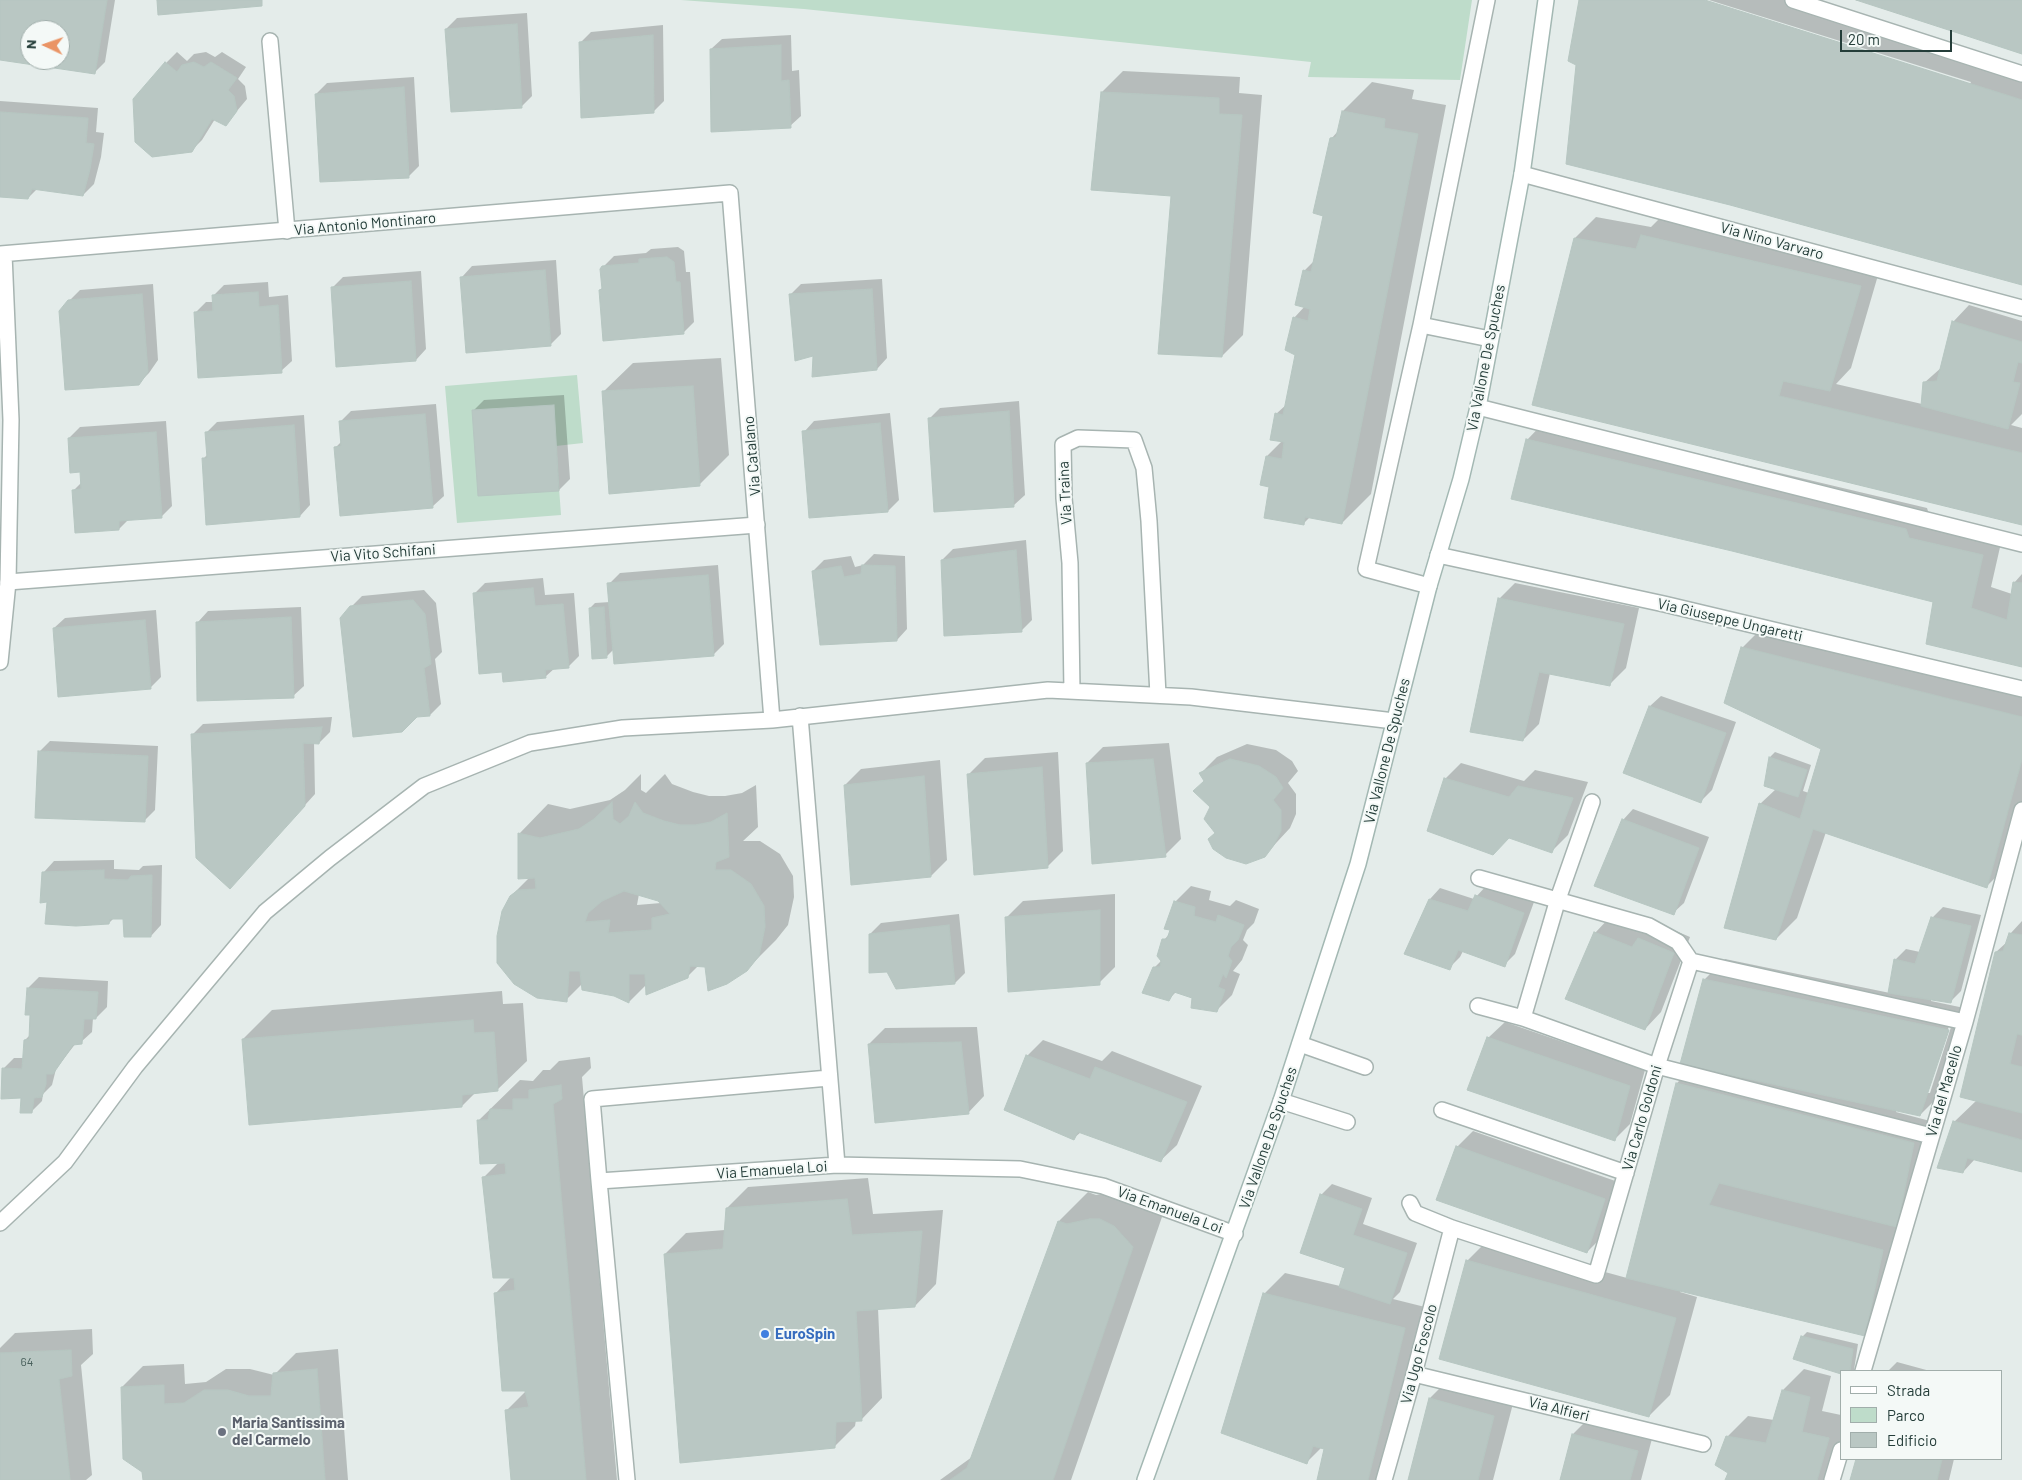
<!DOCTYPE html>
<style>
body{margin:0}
#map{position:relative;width:2022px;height:1480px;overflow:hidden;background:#e4ecea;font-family:Barlow,sans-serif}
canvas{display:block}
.legend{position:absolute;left:1840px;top:1370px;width:162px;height:90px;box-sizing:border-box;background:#f4f9f7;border:1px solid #a1aeab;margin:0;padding:6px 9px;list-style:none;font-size:15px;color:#243d39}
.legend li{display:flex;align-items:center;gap:10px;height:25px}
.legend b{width:25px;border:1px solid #a1aeab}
.north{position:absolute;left:20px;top:20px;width:50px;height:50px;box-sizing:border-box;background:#f4f9f7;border:1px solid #a1aeab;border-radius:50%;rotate:273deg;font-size:14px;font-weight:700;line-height:20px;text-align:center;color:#243d39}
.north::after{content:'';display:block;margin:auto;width:18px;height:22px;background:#ea9465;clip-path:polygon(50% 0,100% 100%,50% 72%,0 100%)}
.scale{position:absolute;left:1840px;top:30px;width:112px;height:22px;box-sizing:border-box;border:2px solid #243d39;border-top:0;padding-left:6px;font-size:15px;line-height:18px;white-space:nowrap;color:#243d39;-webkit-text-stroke:4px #f4f9f7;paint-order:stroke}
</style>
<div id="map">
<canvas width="2022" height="1480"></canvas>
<ul class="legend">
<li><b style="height:6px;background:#fff"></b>Strada</li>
<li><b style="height:14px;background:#bedcca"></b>Parco</li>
<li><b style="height:14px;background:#b9c7c3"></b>Edificio</li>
</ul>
<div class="north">N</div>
<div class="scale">20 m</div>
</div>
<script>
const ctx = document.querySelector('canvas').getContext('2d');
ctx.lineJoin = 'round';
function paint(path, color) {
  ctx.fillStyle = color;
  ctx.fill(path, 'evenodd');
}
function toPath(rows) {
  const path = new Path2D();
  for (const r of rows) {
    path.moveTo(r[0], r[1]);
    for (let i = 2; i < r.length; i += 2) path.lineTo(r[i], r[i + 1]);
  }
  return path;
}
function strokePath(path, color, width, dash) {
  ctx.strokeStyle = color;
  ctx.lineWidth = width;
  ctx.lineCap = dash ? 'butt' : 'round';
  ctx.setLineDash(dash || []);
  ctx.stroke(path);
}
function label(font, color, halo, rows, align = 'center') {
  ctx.font = font + ' Barlow,sans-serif';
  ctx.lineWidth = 4;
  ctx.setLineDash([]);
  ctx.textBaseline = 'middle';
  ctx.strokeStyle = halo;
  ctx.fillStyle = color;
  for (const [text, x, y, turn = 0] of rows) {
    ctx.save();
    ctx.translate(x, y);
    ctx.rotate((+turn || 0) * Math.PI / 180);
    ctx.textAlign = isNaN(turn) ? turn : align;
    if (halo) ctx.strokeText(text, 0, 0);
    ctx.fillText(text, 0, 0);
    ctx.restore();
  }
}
const green = toPath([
 [681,0,1472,0,1460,80,1308,77,1311,62,804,9],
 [577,375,583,443,556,446,561,515,457,523,445,386]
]);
const shadow = toPath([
 [0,0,115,0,105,62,94,73,0,59],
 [30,30,60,30,60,60,30,60],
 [1581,0,1700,0,1970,84,1971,82,1709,0,1792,0,2022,72,2022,284,1578,64],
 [527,13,532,96,522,106,446,29,457,18],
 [663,25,664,101,653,112,580,43,591,32],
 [791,35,792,71,799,70,801,116,790,126,711,49,722,39],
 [177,52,187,61,194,54,206,52,215,57,222,52,246,67,238,79,245,86,247,99,226,124,215,119,202,140,191,151,166,63],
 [1123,71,1240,77,1239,93,1262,95,1243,335,1222,356,1173,195,1102,92],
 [414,77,419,166,408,177,316,94,327,83],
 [1372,82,1414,90,1412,99,1446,105,1371,494,1342,523,1310,517,1303,524,1270,486,1267,456,1282,441,1276,414,1287,404,1296,355,1294,318,1305,306,1304,271,1315,260,1325,215,1331,139,1339,130,1343,111],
 [0,101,98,108,96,132,104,133,101,157,94,184,83,195,37,189,28,198,0,196],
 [1663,215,1881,265,1851,368,1836,384,1922,404,1924,383,1942,367,1953,322,1969,305,2022,321,2022,414,2011,425,2022,428,2022,523,1534,404,1575,238,1596,217,1651,227],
 [678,247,684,251,686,272,690,272,694,322,684,332,600,290,603,287,603,267,614,256,646,253,651,249],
 [556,260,561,334,550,345,462,277,472,266],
 [421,271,426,349,416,360,332,288,343,277],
 [882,279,887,358,877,369,814,355,790,295,801,284],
 [268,282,269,297,288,295,292,361,281,371,195,313,206,302,214,302,213,296,224,285],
 [153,284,158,360,149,373,138,384,69,301,80,290],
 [721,358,729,455,700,484,603,392,633,363],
 [564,395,570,479,559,490,473,411,484,400],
 [1019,401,1025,495,1014,505,929,419,940,408],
 [436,404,444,496,433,506,336,447,342,441,340,422,351,411],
 [890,413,899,500,888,511,804,432,814,421],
 [304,415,310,505,300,516,203,459,208,454,206,433,217,422],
 [1548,418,1927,508,1930,517,2003,534,1991,587,2012,594,2014,583,2022,574,2022,666,1934,602,1527,440],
 [166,421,172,506,161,517,129,519,119,529,74,490,82,482,81,471,69,438,80,427],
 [1026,540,1032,620,1021,631,942,560,953,549],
 [874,554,905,556,907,629,897,640,813,571,824,560,851,556,855,567,863,565],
 [718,565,724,644,713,655,614,649,607,656,590,608,595,603,610,602,609,584,620,573],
 [543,578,545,595,574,593,579,656,568,667,555,668,545,677,503,671,474,594,485,583],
 [1515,583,1639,608,1626,668,1610,684,1550,673,1539,724,1523,740,1499,599],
 [424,590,436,603,442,652,435,659,441,704,430,715,417,715,351,607,362,596],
 [301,607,304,686,293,696,198,622,208,611],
 [156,610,161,677,150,688,54,628,65,618],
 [1763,627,2022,691,2022,812,2007,866,1986,887,1826,832,1797,918,1776,939,1760,804,1776,789,1765,785,1770,757,1775,752,1811,765,1803,791,1809,793,1822,748,1742,648],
 [1661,696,1736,722,1712,790,1701,801,1650,706],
 [332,717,330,732,319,743,314,742,315,794,240,877,192,735,203,724],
 [50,741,158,746,155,810,144,821,39,752],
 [1169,743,1181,839,1165,855,1087,763,1103,747],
 [1247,744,1276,750,1292,761,1298,771,1288,783,1296,794,1296,814,1290,828,1264,856,1216,832,1205,780,1201,773,1217,757],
 [1058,752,1063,851,1047,867,969,774,985,758],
 [940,760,947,860,931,876,845,785,861,769],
 [1461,763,1524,781,1535,770,1588,782,1568,835,1552,851,1445,779],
 [641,774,641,790,646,793,665,774,672,784,693,792,709,796,725,796,742,793,756,785,758,827,743,841,760,841,780,854,793,876,794,897,788,925,776,940,746,970,699,965,687,977,647,984,629,1002,615,995,582,984,566,1000,511,896,530,877,519,834,548,804,570,809,610,800,625,790],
 [639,894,659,900,661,903,637,905],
 [1633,809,1709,837,1684,903,1673,913,1623,820],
 [114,860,114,869,139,870,143,866,162,865,161,925,151,936,125,918,114,918,109,923,48,901,44,872,54,861],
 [1487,885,1534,902,1515,954,1504,965,1463,951,1460,957,1449,968,1430,899,1440,888,1474,899],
 [1191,886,1211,891,1209,900,1230,906,1236,900,1259,909,1254,923,1247,930,1243,940,1248,945,1242,960,1233,971,1240,974,1232,995,1216,1011,1193,997,1177,991,1169,999,1154,968,1162,960,1164,940,1171,932,1175,902],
 [1115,894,1115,967,1099,983,1007,917,1023,901],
 [1943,907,1981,915,1961,991,1950,1002,1931,999,1931,1001,1969,1009,1941,1094,1920,1115,1897,1110,1896,1112,1934,1122,1918,1205,1896,1227,1903,1229,1886,1314,1865,1335,1681,1290,1680,1292,1697,1297,1670,1395,1649,1416,1467,1261,1488,1240,1627,1278,1677,1083,1694,1066,1704,980,1725,959,1890,993,1896,959,1906,949,1920,952,1932,918],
 [1950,1023,1952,1024,1930,1093,1927,1093],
 [959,914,965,973,955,983,870,934,881,923],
 [1611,916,1655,922,1690,937,1661,1012,1645,1029,1595,933],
 [2022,921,2022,1171,1975,1159,1963,1172,1954,1122,1977,1100,1996,952,2007,942,2010,934],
 [39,977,108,981,107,1007,96,1018,93,1018,92,1032,81,1042,76,1043,56,1069,52,1085,43,1094,42,1101,31,1112,3,1069,14,1058,24,1058,25,1040,31,1034,31,1014,28,988],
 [502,991,503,1004,523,1003,527,1061,497,1090,476,1092,462,1106,243,1039,272,1010],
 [1505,1022,1645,1070,1630,1124,1614,1140,1488,1038],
 [977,1027,984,1096,968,1113,869,1044,885,1028],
 [1043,1040,1102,1061,1112,1051,1202,1086,1177,1145,1160,1161,1081,1132,1074,1138,1027,1056],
 [590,1057,591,1068,582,1077,617,1480,512,1480,506,1411,527,1390,495,1294,511,1277,484,1177,499,1162,478,1121,520,1080,533,1081,543,1070,550,1070,559,1061],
 [1473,1131,1621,1183,1603,1236,1587,1252,1457,1147],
 [868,1178,873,1214,943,1210,936,1284,915,1306,878,1308,882,1398,861,1420,856,1420,855,1426,834,1447,665,1254,686,1233,725,1230,727,1208,748,1187],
 [1332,1184,1372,1198,1363,1224,1417,1243,1400,1292,1393,1299,1425,1307,1383,1480,1318,1480,1326,1448,1322,1447,1306,1463,1264,1294,1285,1273,1340,1286,1347,1268,1321,1195],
 [1121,1190,1143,1197,1162,1217,1071,1480,940,1480,972,1457,1059,1221,1088,1192,1096,1195],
 [92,1329,93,1354,81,1365,92,1475,86,1480,0,1480,0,1348,15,1333],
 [1807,1332,1858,1344,1854,1370,1841,1371,1802,1337],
 [338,1349,348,1480,144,1480,122,1387,143,1366,184,1364,185,1384,206,1382,226,1369,250,1369,274,1375,296,1353],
 [1897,1362,1930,1371,1888,1371],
 [1804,1369,1831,1376,1822,1411,1841,1415,1841,1447,1832,1480,1727,1480,1730,1472,1727,1437,1748,1416,1774,1420,1783,1390],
 [1451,1377,1515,1396,1493,1480,1409,1480,1430,1398],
 [1589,1418,1653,1435,1641,1480,1561,1480,1573,1434],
 [1857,1459,1954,1459,1949,1480,1851,1480]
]);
const building = toPath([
 [0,0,107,0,95,74,0,60,0,0],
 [30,30,60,30,60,60,30,60,30,30],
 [157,0,262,0,262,6,158,15,157,0],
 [1579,0,1705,0,2022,100,2022,285,1730,205,1566,164,1576,65,1568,61,1579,0],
 [1856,0,2022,0,2022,54,1967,36,1856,0],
 [517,24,522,108,451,112,445,29,517,24],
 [653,35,654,113,581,118,579,42,653,35],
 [781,45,781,81,789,80,791,128,711,132,710,49,781,45],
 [165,62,177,72,182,65,194,62,204,67,211,62,237,78,228,90,234,96,237,111,226,126,212,119,192,152,152,157,135,142,133,99,165,62],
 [404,87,409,178,320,182,315,94,404,87],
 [1101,92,1219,98,1219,114,1242,115,1222,357,1158,354,1171,196,1091,190,1101,92],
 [1342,111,1385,119,1384,128,1418,134,1342,524,1305,517,1304,525,1264,518,1269,487,1260,485,1266,456,1282,459,1284,442,1270,440,1275,413,1283,415,1295,355,1285,350,1293,317,1308,321,1310,309,1295,305,1303,270,1311,272,1323,216,1313,213,1330,138,1336,137,1342,111],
 [0,112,88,118,86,143,94,144,90,169,83,196,32,189,28,199,0,197,0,112],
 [1641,235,1861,286,1830,391,1783,381,1779,396,2022,453,2022,525,1532,405,1574,238,1636,249,1641,235],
 [667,257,674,262,676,282,680,282,684,334,603,341,599,290,602,289,600,269,602,266,639,263,639,259,667,257],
 [545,270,551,346,466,353,460,277,545,270],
 [411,281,416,361,336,367,331,287,411,281],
 [872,289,877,370,812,377,813,356,795,361,789,294,872,289],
 [258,292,259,307,278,305,282,373,198,378,194,312,213,311,212,295,258,292],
 [142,294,148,372,139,385,65,390,59,311,68,300,142,294],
 [1952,321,2022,342,2022,363,2018,362,2013,382,2020,383,2008,429,1921,406,1923,382,1937,381,1952,321],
 [693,386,700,486,609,494,602,391,693,386],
 [554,405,559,491,478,496,472,410,554,405],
 [1009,411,1014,507,934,512,928,418,1009,411],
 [425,414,433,508,340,516,334,447,341,446,339,421,425,414],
 [880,423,888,512,809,518,802,431,880,423],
 [294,425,300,517,206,525,202,458,207,458,205,432,294,425],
 [156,432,162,518,119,521,119,530,75,533,72,490,81,489,80,472,70,473,68,438,156,432],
 [1526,439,1906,529,1909,538,1983,555,1971,608,2007,620,2013,582,2022,583,2022,667,1926,644,1933,602,1732,551,1511,499,1526,439],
 [1016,550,1022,632,944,636,941,560,1016,550],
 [862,565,895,566,897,641,820,645,812,571,841,566,844,577,861,574,862,565],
 [708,575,714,656,614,664,607,583,708,575],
 [533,588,535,606,563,604,569,668,545,670,546,678,503,682,502,672,479,674,473,593,533,588],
 [1498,598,1624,624,1610,686,1539,672,1523,741,1470,732,1498,598],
 [413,600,425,614,431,664,424,668,430,716,417,717,402,732,353,737,340,618,350,606,413,600],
 [604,607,607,658,592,659,589,608,604,607],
 [291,617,294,698,197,701,196,622,291,617],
 [145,620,151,689,58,697,53,628,145,620],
 [1741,647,2022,717,2022,759,1987,888,1813,829,1776,940,1724,928,1759,803,1800,819,1821,749,1724,703,1741,647],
 [1649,706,1726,733,1701,803,1623,773,1649,706],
 [322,727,319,744,303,743,305,806,230,889,196,858,191,734,322,727],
 [38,751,148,756,145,822,35,818,38,751],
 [1769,757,1807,770,1798,797,1764,786,1769,757],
 [1153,759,1166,857,1092,864,1086,763,1153,759],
 [1230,759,1259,766,1276,777,1283,788,1273,800,1281,810,1281,831,1274,845,1265,857,1246,864,1226,858,1213,849,1208,839,1215,833,1204,819,1210,807,1193,791,1204,781,1199,773,1230,759],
 [1042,767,1048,868,974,875,967,774,1042,767],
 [924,776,931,877,851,885,844,785,924,776],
 [1444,778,1509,797,1518,786,1573,798,1552,853,1509,838,1493,855,1427,831,1444,778],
 [612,802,613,819,620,824,629,816,635,802,643,813,664,821,680,825,695,825,711,822,727,813,729,857,716,862,715,870,731,870,751,884,764,906,765,927,759,956,747,971,727,984,708,991,705,967,690,966,688,978,646,995,645,974,629,974,629,1003,614,996,582,990,580,971,569,971,567,1002,537,998,514,984,497,963,497,936,502,911,510,896,518,890,536,889,535,878,518,879,518,833,540,838,579,829,594,819,612,802],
 [624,891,658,901,670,914,652,918,652,930,608,933,610,920,585,922,588,913,602,901,624,891],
 [1622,819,1699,848,1674,915,1594,886,1622,819],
 [104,870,104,879,128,880,131,876,152,875,151,937,124,937,123,919,110,919,109,924,76,926,45,924,47,902,40,903,42,872,104,870],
 [1475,895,1524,913,1505,967,1458,950,1450,970,1404,954,1429,899,1468,911,1475,895],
 [1174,901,1195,907,1194,916,1216,922,1218,915,1244,925,1238,940,1231,947,1228,956,1232,961,1226,978,1223,974,1218,987,1225,990,1217,1012,1191,1008,1192,998,1174,992,1169,1001,1142,993,1153,967,1160,967,1161,961,1157,956,1162,939,1167,939,1170,930,1164,929,1174,901],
 [1100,910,1100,985,1008,992,1005,917,1100,910],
 [1931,917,1971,926,1951,1003,1888,993,1894,959,1915,964,1931,917],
 [949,925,955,984,896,989,887,972,869,973,869,934,949,925],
 [1594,932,1632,947,1638,938,1674,953,1645,1030,1565,999,1594,932],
 [2009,933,2022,935,2022,1035,2017,1034,2010,1064,2022,1067,2022,1113,1960,1097,1995,952,2003,951,2009,933],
 [1703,979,1949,1030,1920,1116,1680,1064,1703,979],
 [27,988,98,992,96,1019,84,1019,82,1044,73,1045,53,1074,46,1074,46,1084,42,1097,34,1098,32,1113,20,1113,21,1098,1,1099,2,1068,22,1069,24,1040,29,1039,30,1015,25,1015,27,988],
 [473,1020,474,1033,494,1032,498,1091,462,1095,462,1107,249,1125,242,1039,473,1020],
 [1487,1037,1630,1086,1615,1141,1467,1090,1487,1037],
 [961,1042,969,1114,875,1123,868,1044,961,1042],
 [1026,1055,1090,1079,1095,1067,1187,1102,1161,1162,1078,1132,1074,1140,1004,1110,1026,1055],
 [1676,1083,1914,1143,1897,1227,1719,1183,1709,1205,1883,1250,1865,1336,1626,1278,1676,1083],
 [561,1085,562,1099,553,1104,586,1480,511,1480,505,1410,529,1407,525,1391,502,1391,494,1293,515,1290,514,1278,493,1278,482,1177,506,1174,505,1163,480,1164,477,1120,488,1120,490,1109,513,1110,513,1099,529,1099,529,1090,561,1085],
 [1953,1121,2022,1140,2022,1172,1967,1158,1963,1173,1937,1168,1953,1121],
 [1456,1146,1605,1199,1587,1253,1436,1200,1456,1146],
 [1320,1194,1362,1209,1353,1235,1407,1253,1390,1304,1339,1287,1345,1268,1300,1253,1320,1194],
 [847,1199,852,1235,922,1231,915,1307,856,1311,862,1421,836,1422,835,1448,680,1463,664,1254,723,1249,726,1208,847,1199],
 [1090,1219,1100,1219,1114,1226,1133,1247,1053,1480,950,1480,967,1468,1058,1221,1067,1224,1090,1219],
 [1466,1260,1676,1318,1649,1417,1439,1359,1466,1260],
 [1263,1293,1405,1328,1368,1480,1317,1480,1324,1449,1313,1446,1307,1464,1221,1433,1263,1293],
 [1801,1336,1853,1349,1850,1371,1841,1371,1841,1374,1793,1359,1801,1336],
 [71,1350,72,1376,59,1379,70,1480,0,1480,0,1353,71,1350],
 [317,1369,325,1480,143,1480,142,1472,123,1459,121,1387,164,1385,164,1404,184,1403,204,1390,228,1390,249,1396,271,1396,273,1373,317,1369],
 [1782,1390,1810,1397,1802,1432,1829,1438,1817,1480,1725,1480,1728,1473,1715,1465,1726,1436,1766,1443,1782,1390],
 [1429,1398,1494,1416,1478,1480,1408,1480,1429,1398],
 [1572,1434,1638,1451,1630,1480,1560,1480,1572,1434],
 [1856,1459,1942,1459,1937,1480,1850,1480,1856,1459]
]);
const lane = toPath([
 [270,41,287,231],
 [1421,325,1490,339],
 [8,582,757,525],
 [1429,586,1366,569,1421,325,1487,0]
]);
const street = toPath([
 [1793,0,2022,74],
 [1522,174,2022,308],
 [0,254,730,193,772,720],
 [1478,407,2022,544],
 [1438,555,1664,604,2022,689],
 [0,662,8,582,11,420,4,254],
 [1072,691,1070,563,1064,498,1063,445,1078,438,1134,440,1144,468,1149,521,1158,695],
 [800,716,837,1165],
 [1479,878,1649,926,1678,942,1691,961,1965,1022],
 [1478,1006,1523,1018,1657,1066,1931,1136],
 [1523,1018,1558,899,1592,802],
 [1300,1044,1365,1067],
 [1281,1101,1347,1122],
 [1442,1110,1626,1173],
 [599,1181,592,1099,829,1078],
 [1410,1203,1415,1213,1452,1228,1596,1275,1657,1066,1691,961],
 [0,1223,65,1162,135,1067,265,912,330,858,424,786,530,743,623,728,772,720,1048,690,1191,697,1394,721],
 [1863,1371,1965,1022,2022,810],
 [1414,1374,1703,1444],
 [627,1480,599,1181,837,1165,1020,1169,1103,1186,1235,1234],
 [1384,1480,1414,1374,1452,1228],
 [1832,1480,1841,1450]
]);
const secondary = toPath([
 [1145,1480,1281,1101,1358,864,1429,586,1461,479,1478,407,1522,174,1546,0]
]);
const markers = [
 [765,1334,5,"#3f7fe0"],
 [222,1432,5,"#6b7280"]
];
const numberNames = [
 ["64",27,1362]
];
const streetNames = [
 ["Via Antonio Montinaro",365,224,-5],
 ["Via Nino Varvaro",1772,241,15],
 ["Via Vallone De Spuches",1486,358,-79],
 ["Via Catalano",752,456,-95],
 ["Via Traina",1065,493,-93],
 ["Via Vito Schifani",383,553,-4],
 ["Via Giuseppe Ungaretti",1730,620,13],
 ["Via Vallone De Spuches",1387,751,-76],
 ["Via del Macello",1944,1091,-74],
 ["Via Carlo Goldoni",1642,1118,-74],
 ["Via Vallone De Spuches",1268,1138,-71],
 ["Via Emanuela Loi",772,1170,-4],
 ["Via Emanuela Loi",1170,1210,20],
 ["Via Ugo Foscolo",1419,1354,-75],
 ["Via Alfieri",1559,1409,14]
];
const shopNames = [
 ["EuroSpin",775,1334]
];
const worshipNames = [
 ["Maria Santissima",232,1423],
 ["del Carmelo",232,1440]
];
paint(green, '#bedcca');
paint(shadow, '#0003');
paint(building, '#b9c7c3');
strokePath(building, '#b6c6c1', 1);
strokePath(lane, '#a7b4b1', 18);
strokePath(street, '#a7b4b1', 18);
strokePath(secondary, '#a3b8b3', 18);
strokePath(lane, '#fff', 15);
strokePath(street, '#fff', 15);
strokePath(secondary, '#fff', 15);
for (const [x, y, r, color] of markers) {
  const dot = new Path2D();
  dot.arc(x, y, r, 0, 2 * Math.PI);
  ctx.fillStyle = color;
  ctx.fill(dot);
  strokePath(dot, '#f4f9f7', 2);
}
label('12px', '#49605c', null, numberNames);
label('15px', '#243d39', '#f4f9f7', streetNames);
label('bold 15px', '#366cbe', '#f4f9f7', shopNames, 'left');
label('bold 15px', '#5b616d', '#f4f9f7', worshipNames, 'left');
</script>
